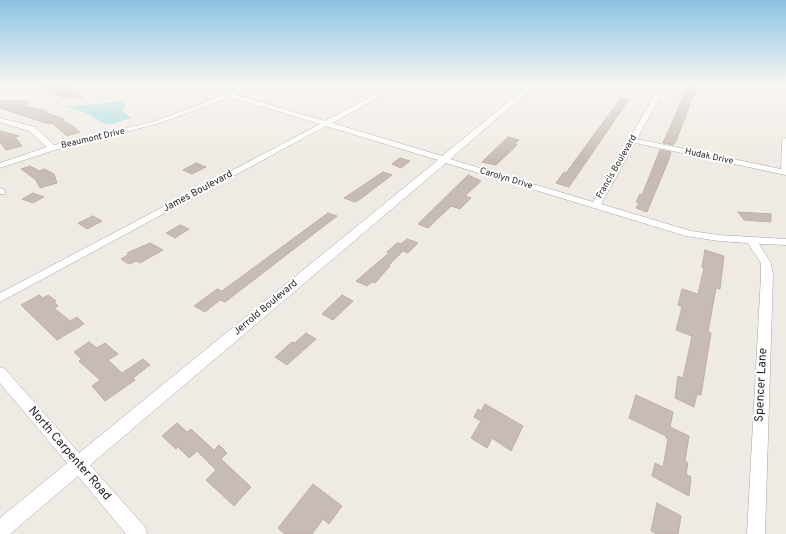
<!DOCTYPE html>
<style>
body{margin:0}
canvas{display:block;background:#efeae3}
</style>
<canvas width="786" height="534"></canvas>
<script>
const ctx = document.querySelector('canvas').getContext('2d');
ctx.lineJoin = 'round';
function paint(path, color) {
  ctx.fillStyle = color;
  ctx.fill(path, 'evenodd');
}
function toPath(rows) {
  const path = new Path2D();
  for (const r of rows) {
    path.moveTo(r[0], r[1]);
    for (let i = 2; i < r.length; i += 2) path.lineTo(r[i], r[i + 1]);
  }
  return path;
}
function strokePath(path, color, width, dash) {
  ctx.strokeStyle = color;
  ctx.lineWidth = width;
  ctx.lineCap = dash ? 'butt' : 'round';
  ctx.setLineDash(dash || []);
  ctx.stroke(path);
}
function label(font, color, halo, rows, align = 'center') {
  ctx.font = font + ' Overpass,sans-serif';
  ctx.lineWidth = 4;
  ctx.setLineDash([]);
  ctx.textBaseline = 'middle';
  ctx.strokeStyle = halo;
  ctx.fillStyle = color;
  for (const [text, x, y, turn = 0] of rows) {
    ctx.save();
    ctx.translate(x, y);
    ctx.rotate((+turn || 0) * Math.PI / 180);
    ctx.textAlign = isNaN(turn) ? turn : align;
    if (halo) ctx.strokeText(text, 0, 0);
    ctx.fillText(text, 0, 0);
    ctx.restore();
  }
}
const water = toPath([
 [122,100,126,103,123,111,131,118,112,124,103,123,86,113,65,106,100,104]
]);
const building = toPath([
 [37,86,71,86,70,91,83,97,64,98,37,86],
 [688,86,697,86,676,141,673,145,663,143,688,86],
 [621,98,629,99,569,187,556,183,564,172,566,173,621,98],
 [0,101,27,101,28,104,22,106,47,111,44,112,64,119,61,120,70,124,80,132,67,136,52,123,49,124,0,108,0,101],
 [0,131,19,136,15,137,22,146,6,150,0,142,0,131],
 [508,137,519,140,514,144,517,145,496,165,482,162,508,137],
 [660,150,671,152,669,159,647,212,636,208,639,203,636,202,640,194,642,195,660,150],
 [400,158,410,161,401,168,392,164,400,158],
 [196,163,206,167,192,174,183,170,196,163],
 [30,166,39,171,44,169,54,174,57,183,40,188,36,180,21,169,30,166],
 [383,172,392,175,359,200,355,202,344,198,383,172],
 [468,175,481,181,465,196,471,198,460,209,451,206,428,228,418,224,468,175],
 [33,193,44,197,33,203,22,199,33,193],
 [738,212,771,214,771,222,744,220,738,212],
 [328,213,337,216,225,302,220,300,205,312,194,306,217,289,222,291,328,213],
 [93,216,102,221,87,229,78,223,93,216],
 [180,225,189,229,175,238,166,233,180,225],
 [407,239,418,243,408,253,403,251,388,266,390,266,375,283,372,282,367,286,356,281,389,253,387,252,397,243,401,244,407,239],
 [150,243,163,250,140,263,136,261,129,264,121,259,129,254,127,253,150,243],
 [705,250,724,256,720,289,716,288,708,332,711,333,701,395,697,394,694,407,675,398,678,376,683,378,692,336,676,330,682,307,678,305,682,289,698,294,704,268,702,267,705,250],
 [39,295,43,298,48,295,56,301,54,302,58,306,54,308,70,321,77,317,84,324,57,340,21,305,39,295],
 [342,295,353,301,333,320,322,314,342,295],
 [306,333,316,339,287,365,275,357,292,342,295,343,306,333],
 [89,342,97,348,105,343,118,354,108,360,122,373,143,359,150,365,133,378,135,380,105,401,92,386,100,380,79,361,81,359,74,352,89,342],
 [636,395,673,412,670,427,689,436,685,461,688,463,686,474,691,477,689,496,652,476,655,463,663,467,668,439,666,438,666,436,629,418,636,395],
 [485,404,523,426,511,451,492,438,487,448,471,438,481,421,474,417,478,409,481,411,485,404],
 [177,423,187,432,191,429,214,450,219,445,227,453,221,459,251,487,234,506,206,480,216,470,197,451,189,458,178,447,176,449,162,436,177,423],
 [313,484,342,506,329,524,323,519,312,534,285,534,278,528,313,484],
 [657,503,681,516,678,534,657,534,651,531,657,503]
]);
const minor = toPath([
 [248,86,256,86,236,95,325,121,392,86,399,86,332,123,442,156,528,86,535,86,450,159,593,202,658,89,646,86,666,86,637,139,781,169,782,140,786,138,786,175,635,143,601,204,691,231,719,235,786,239,786,245,759,244,771,263,773,275,765,534,747,534,761,275,761,263,748,243,719,241,686,236,446,163,90,465,145,527,147,534,126,534,78,476,10,534,0,534,0,518,67,463,0,383,0,367,5,369,79,453,438,160,326,126,0,302,0,293,320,124,230,97,160,123,55,150,0,168,0,163,47,147,29,131,0,122,0,118,35,127,54,145,156,121,248,86],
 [0,188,5,190,5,194,0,194,0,188]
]);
const farStreetnames = [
 ["Beaumont Drive",93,139,-13],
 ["Hudak Drive",709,157,12],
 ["Francis Boulevard",617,167,-60],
 ["Carolyn Drive",506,179,17]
];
const streetNames = [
 ["James Boulevard",198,192,-28],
 ["Jerrold Boulevard",266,308,-40]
];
const nearStreetnames = [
 ["Spencer Lane",762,385,-87],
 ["North Carpenter Road",69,454,49]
];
paint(water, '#a1d9df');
paint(building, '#c7bbb6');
strokePath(building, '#c2aea5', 1);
strokePath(minor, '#a5a5a5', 1);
paint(minor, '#fff');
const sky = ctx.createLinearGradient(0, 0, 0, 161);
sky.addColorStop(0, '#8bc3e4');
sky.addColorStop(0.53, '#f8f6f2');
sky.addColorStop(1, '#f8f6f200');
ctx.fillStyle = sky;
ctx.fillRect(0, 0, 786, 161);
label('9px', '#1e1e1e', '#fff', farStreetnames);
label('10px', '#1e1e1e', '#fff', streetNames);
label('12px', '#1e1e1e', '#fff', nearStreetnames);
</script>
